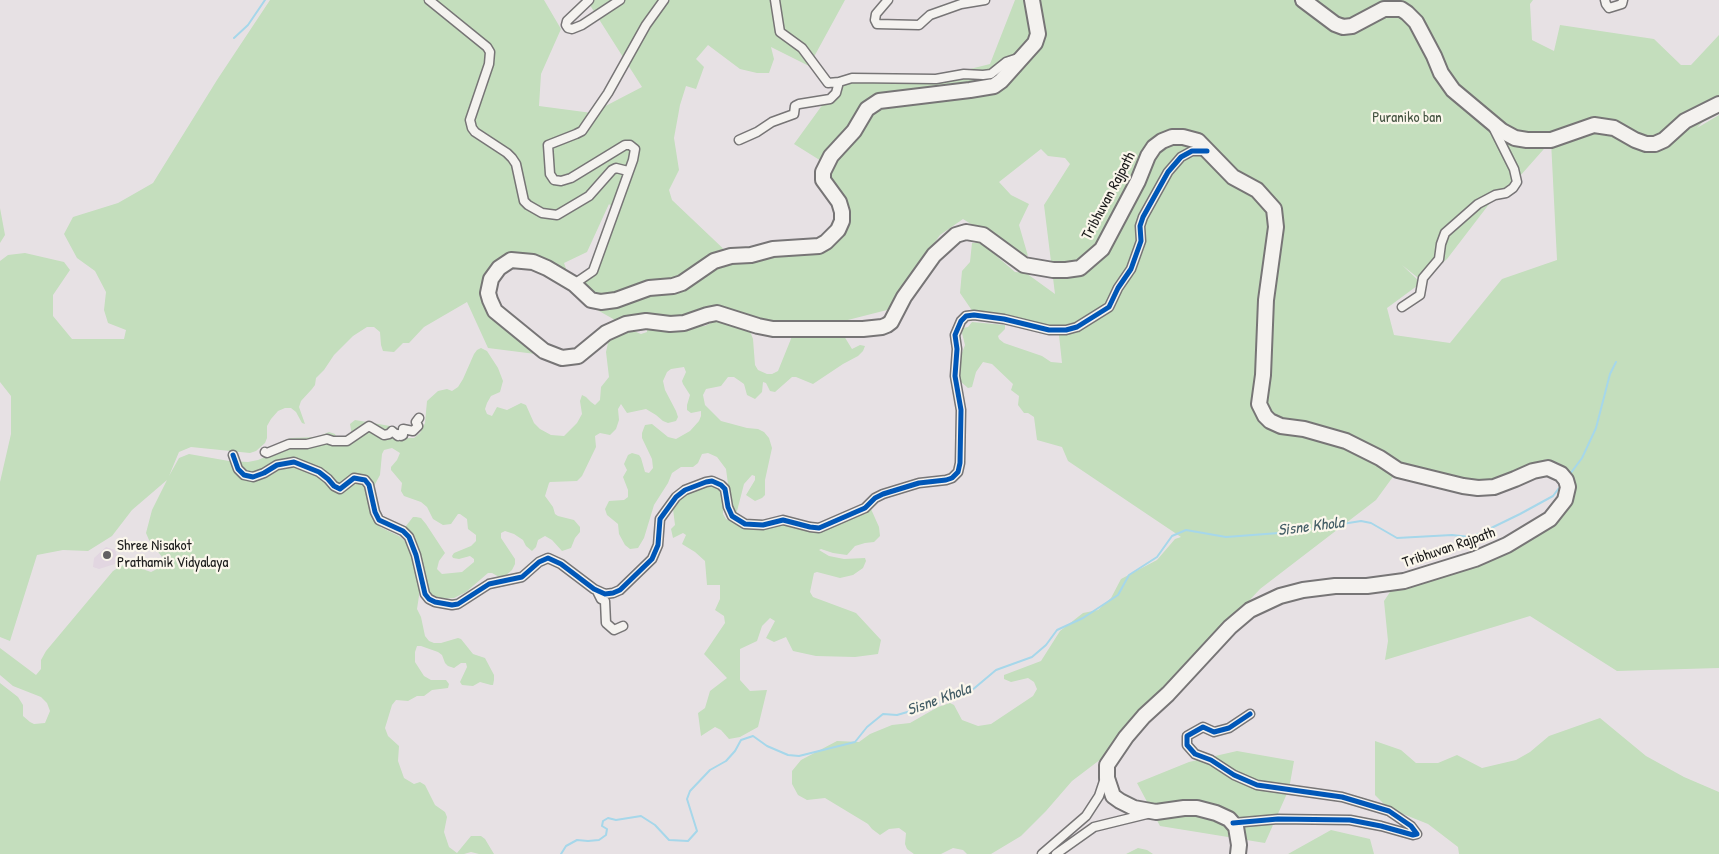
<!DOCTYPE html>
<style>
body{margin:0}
canvas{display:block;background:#e7e1e4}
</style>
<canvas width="1719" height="854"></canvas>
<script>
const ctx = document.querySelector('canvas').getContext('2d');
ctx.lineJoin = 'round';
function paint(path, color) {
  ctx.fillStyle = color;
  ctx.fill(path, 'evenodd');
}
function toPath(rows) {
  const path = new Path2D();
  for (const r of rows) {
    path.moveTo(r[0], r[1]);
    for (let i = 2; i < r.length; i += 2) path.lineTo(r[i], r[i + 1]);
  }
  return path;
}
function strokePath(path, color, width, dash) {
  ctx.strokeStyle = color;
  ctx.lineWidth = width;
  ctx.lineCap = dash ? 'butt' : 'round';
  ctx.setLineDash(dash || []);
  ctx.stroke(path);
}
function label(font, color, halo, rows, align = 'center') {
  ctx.font = font + ' "Patrick Hand",sans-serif';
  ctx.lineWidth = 4.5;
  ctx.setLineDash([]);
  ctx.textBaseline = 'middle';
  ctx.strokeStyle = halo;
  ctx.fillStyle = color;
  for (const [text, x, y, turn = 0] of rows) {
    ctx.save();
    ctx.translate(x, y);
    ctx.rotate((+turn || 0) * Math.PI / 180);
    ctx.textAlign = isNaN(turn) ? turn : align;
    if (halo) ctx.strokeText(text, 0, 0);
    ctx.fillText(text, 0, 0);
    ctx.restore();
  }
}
const built = toPath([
 [106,547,115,550,118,559,118,563,99,569,93,567,94,558]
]);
const green = toPath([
 [270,0,544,0,561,29,541,74,539,106,592,113,642,87,588,2,589,0,845,0,809,66,771,47,774,59,769,73,757,73,740,69,708,45,696,59,704,67,696,89,686,86,680,105,674,138,679,170,669,190,672,200,731,256,819,246,842,221,823,180,826,164,794,144,839,82,930,79,990,64,1015,0,1533,0,1530,4,1532,40,1554,51,1560,25,1654,39,1681,65,1691,65,1719,35,1719,105,1697,128,1719,115,1719,668,1617,671,1530,616,1385,660,1388,641,1384,601,1392,589,1546,528,1566,510,1573,499,1574,484,1569,471,1559,463,1547,459,1516,473,1482,484,1395,474,1376,500,1260,589,1190,664,1117,736,1101,759,1072,781,1046,811,1021,836,991,854,967,854,963,850,953,848,941,854,914,854,907,849,905,844,906,833,899,828,889,829,880,835,872,829,868,824,825,798,807,800,798,795,792,784,792,771,801,760,837,741,859,742,870,734,892,725,910,723,938,707,950,703,954,705,962,720,978,726,991,724,1033,696,1037,689,1034,682,1028,678,1011,682,1004,679,1004,675,1041,661,1060,631,1083,613,1098,610,1111,598,1121,579,1157,560,1175,539,1181,537,1068,461,1062,447,1037,440,1034,417,1028,413,1024,413,1018,405,1019,396,1011,390,1013,384,992,364,983,362,976,372,972,387,968,388,961,382,958,375,960,358,965,345,962,333,963,328,968,327,972,322,1005,325,1005,329,998,336,999,339,1004,343,1042,356,1051,362,1062,363,1058,326,1034,324,991,313,973,312,960,293,962,271,970,262,972,243,979,243,986,247,1015,272,1026,273,1055,294,1044,205,1070,164,1065,158,1048,156,1041,149,999,182,1011,195,1029,204,1019,225,1028,256,1015,252,963,219,940,235,887,310,836,323,852,349,860,345,865,346,863,351,858,356,843,364,813,384,796,377,792,377,775,392,770,391,766,383,763,382,762,392,755,399,747,395,744,384,734,377,728,377,721,386,706,389,703,395,705,405,721,421,747,428,758,429,764,432,769,438,772,448,765,480,765,495,762,498,755,501,746,495,755,480,755,476,752,475,744,484,736,515,732,514,726,469,717,457,708,453,702,454,698,463,693,467,681,467,672,473,668,483,654,505,644,538,638,548,630,549,625,545,619,534,618,524,607,515,605,509,609,501,624,500,628,497,628,490,623,477,627,470,624,464,628,455,632,453,639,455,641,458,645,472,649,473,653,468,652,459,642,438,642,433,645,425,652,424,668,437,676,439,690,431,699,421,701,416,701,411,691,413,687,410,687,405,690,395,683,384,682,381,686,372,684,367,671,369,667,372,663,381,665,390,676,411,678,417,676,421,668,423,663,421,656,415,646,409,627,413,621,404,618,409,619,420,616,429,610,435,600,433,595,436,596,447,582,476,577,481,550,482,549,483,545,496,553,507,555,514,558,516,574,520,580,527,580,532,575,538,571,548,562,551,552,540,545,536,538,540,536,547,532,551,526,546,523,540,514,534,505,531,501,533,501,538,515,559,515,564,512,570,504,577,501,578,492,573,488,573,466,592,454,598,440,599,429,593,406,526,413,517,416,517,421,518,426,524,445,553,439,561,437,569,442,574,462,572,474,562,474,559,470,556,459,559,453,558,452,556,454,553,471,546,476,541,476,535,468,529,467,519,460,514,458,514,451,524,443,525,433,519,427,507,421,502,404,496,401,491,402,483,391,470,391,467,397,460,400,453,392,448,384,450,382,454,380,475,368,497,371,512,380,527,399,536,409,545,414,556,419,582,419,596,417,609,421,617,425,636,429,641,434,643,441,643,458,638,461,639,473,654,485,658,494,675,494,680,493,685,491,685,480,682,473,686,462,685,460,682,467,667,466,663,461,663,454,668,448,666,445,663,442,655,438,652,421,646,417,646,415,652,415,662,424,676,431,680,446,680,449,684,448,688,432,690,424,696,417,696,408,701,396,700,392,705,385,728,388,736,399,746,398,761,404,778,414,784,420,782,425,785,435,805,445,812,447,817,444,832,449,847,457,853,471,836,481,836,485,839,494,854,479,854,471,852,464,854,0,854,0,683,18,697,23,705,23,716,30,722,34,724,45,723,50,711,47,703,41,697,13,686,0,675,0,648,36,675,41,669,41,660,46,651,113,571,121,566,128,564,151,572,161,567,163,564,162,557,149,540,146,533,152,510,167,480,132,510,112,536,88,551,63,550,37,555,10,641,0,637,0,482,11,434,11,396,0,382,0,261,8,255,25,253,64,262,70,270,53,295,53,316,72,339,124,339,126,330,108,323,104,310,106,292,95,271,77,258,64,234,73,217,118,203,153,183,217,80],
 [1551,141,1557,260,1502,279,1450,343,1394,335,1387,308,1421,283,1402,265,1422,281,1447,259,1493,199,1520,176],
 [609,204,615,210,596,270,575,294,564,263,587,252],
 [519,262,554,278,592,307,615,320,631,316,674,317,701,313,797,324,778,371,772,374,767,374,758,370,755,365,753,339,750,331,717,320,705,326,647,328,647,332,641,334,629,329,613,336,608,343,606,352,609,377,601,387,600,400,595,405,591,402,586,397,582,395,580,401,582,414,577,423,564,436,551,435,540,429,534,423,526,405,521,403,507,410,497,407,492,416,487,414,485,409,487,403,491,396,500,392,503,381,498,368,487,351,481,348,477,350,474,354,463,379,458,387,452,391,447,389,438,391,427,401,425,423,420,433,414,438,407,438,396,427,355,420,350,424,353,441,348,445,343,444,337,439,335,434,329,432,317,437,291,438,285,440,267,456,258,460,248,462,229,461,189,454,179,458,169,476,179,452,191,447,250,453,256,451,265,443,267,438,267,426,271,419,278,411,285,408,291,408,296,412,302,423,305,424,299,407,301,401,312,389,315,385,316,378,324,370,334,355,353,336,367,327,374,327,380,332,381,345,383,351,394,352,403,343,409,343,424,327,467,302,488,348,559,357,506,316,493,296,497,280,505,272],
 [0,208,5,235,0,243],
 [715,484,723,490,723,514,726,519,746,529,759,529,784,524,819,532,858,514,865,514,871,509,879,527,880,536,874,542,865,543,855,546,847,555,833,553,821,549,819,550,829,556,844,559,865,558,866,561,863,568,853,575,840,578,817,572,814,573,810,592,813,597,856,613,881,640,878,654,855,657,816,656,793,651,786,637,774,642,766,638,775,621,770,618,762,626,757,641,740,649,740,680,750,691,767,690,758,727,740,737,729,739,721,730,715,727,701,736,698,713,705,708,710,691,727,678,704,654,725,623,724,616,715,610,720,599,720,585,707,585,705,561,695,552,682,544,686,535,683,533,673,538,671,529,675,525,673,509,674,503,699,487],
 [1600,718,1646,756,1684,777,1719,792,1719,854,1459,854,1458,847,1428,824,1388,808,1375,795,1375,741,1401,750,1416,763,1438,763,1457,755,1482,768,1516,760,1530,752,1549,736],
 [1237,751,1294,761,1289,789,1265,843,1160,826,1137,783,1189,762],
 [1331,830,1370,839,1374,854,1288,854],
 [1138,848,1147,850,1153,854,1126,854]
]);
const stream = toPath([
 [234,38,248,25,265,0],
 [1570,474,1582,458,1596,428,1610,374,1616,362],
 [561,854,566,846,577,840,588,841,599,840,606,835,607,829,602,826,603,821,608,818,616,820,641,816,655,825,669,840,688,841,697,831,687,799,690,791,710,770,726,761,735,751,741,740,753,736,767,746,788,755,799,756,855,742,867,727,883,714,897,715,942,702,971,691,996,670,1032,657,1046,645,1057,630,1083,618,1118,595,1129,575,1157,557,1172,536,1186,530,1226,537,1292,532,1361,521,1371,523,1397,538,1452,535,1470,537,1481,533,1520,514,1553,496,1562,484]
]);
const street = toPath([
 [429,0,487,47,490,52,489,64,470,120,472,128,475,132,507,153,512,158,516,164,524,201,528,205,542,213,557,215,589,196,612,170,616,168,628,171],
 [589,0,567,21,566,25,568,28,572,29,582,25,620,0],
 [775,0,780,32,802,48,828,83,839,82,852,78,936,79,964,74,983,75,991,74,1006,62,1018,58],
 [888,0,876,14,875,20,877,24,919,25,930,15,961,4,985,0],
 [1605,0,1606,4,1609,8,1622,4,1623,0],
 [739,140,757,132,772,122,794,114,795,106,799,104,830,99,836,93,839,82],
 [574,284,593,271,633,160,635,149,630,145,625,145,571,178,561,181,554,180,550,174,548,145,576,134,582,131,608,93,646,25,664,0],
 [1402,307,1420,295,1423,278,1439,259,1441,244,1445,233,1478,204,1495,195,1506,193,1513,188,1517,182,1514,169,1493,127],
 [265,452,267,453,289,444,307,444,327,439,333,441,347,441,369,426,384,435,389,434,392,431,398,436,398,434,401,436,403,435,403,429,413,431,418,426,416,422,419,418],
 [233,455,238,469,244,475,253,477,264,473,277,465,294,462,319,472,328,479,334,486,340,489,354,478,365,480,369,485,375,512,379,520,403,531,409,537,416,555,425,594,429,599,435,602,452,605,458,604,489,584,522,577,539,562,548,558,561,564,594,589,605,594,613,593,620,590,652,559,658,545,660,519,676,497,685,490,706,482,712,481,721,485,725,489,728,507,732,516,745,524,763,525,783,520,810,527,819,528,865,508,875,498,883,494,919,483,946,480,952,478,958,472,960,463,961,410,955,376,957,349,955,335,961,321,966,316,974,315,1004,319,1049,330,1066,330,1077,327,1109,307,1118,288,1131,269,1141,241,1140,226,1143,217,1168,172,1181,157,1192,151,1207,151],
 [597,591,601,599,605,601,606,623,614,630,623,626],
 [1233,823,1278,819,1350,820,1381,826,1413,835,1417,834,1411,826,1389,811,1342,797,1257,785,1234,775,1211,760,1195,754,1187,745,1187,736,1203,727,1214,732,1229,728,1250,714],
 [1042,854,1086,816,1099,796,1105,778],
 [1056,854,1094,827,1147,814]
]);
const highway = toPath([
 [1032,0,1038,34,1035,43,1001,81,994,86,970,90,879,101,867,109,854,131,831,156,823,172,823,180,839,202,842,212,842,221,838,230,826,242,819,246,773,249,751,255,731,256,714,261,682,283,673,286,649,288,616,300,601,302,591,300,574,284,547,268,533,262,511,260,499,268,491,279,488,293,490,300,495,311,544,351,562,358,578,356,606,333,626,324,646,321,670,324,684,323,707,315,717,313,758,326,773,329,863,329,882,327,887,325,891,322,904,297,934,255,956,235,966,232,983,235,1024,265,1053,270,1066,270,1080,268,1102,249,1138,181,1148,156,1154,147,1162,141,1172,137,1183,137,1198,141,1233,177,1257,190,1274,209,1276,227,1266,300,1263,375,1259,404,1265,416,1270,421,1281,426,1304,429,1346,441,1380,458,1398,470,1463,486,1478,488,1494,487,1515,479,1533,471,1548,468,1561,474,1566,480,1568,487,1565,500,1550,519,1507,545,1475,559,1404,581,1367,586,1335,586,1303,590,1280,596,1250,610,1230,627,1168,694,1144,716,1126,737,1107,765,1107,778,1113,796,1120,801,1134,808,1156,812,1184,808,1197,808,1216,813,1229,819,1236,827,1239,845,1238,854],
 [1303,0,1335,24,1343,27,1352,26,1384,9,1401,9,1407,13,1416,22,1434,56,1441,73,1453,90,1502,131,1515,138,1527,140,1551,140,1594,125,1614,128,1635,140,1646,144,1655,144,1664,140,1685,121,1719,104]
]);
const cycleway = toPath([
 [233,455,238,469,244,475,253,477,264,473,277,465,294,462,319,472,328,479,334,486,340,489,354,478,365,480,369,485,375,512,379,520,403,531,409,537,416,555,425,594,429,599,435,602,452,605,458,604,489,584,522,577,539,562,548,558,561,564,594,589,605,594,613,593,620,590,652,559,658,545,660,519,676,497,685,490,706,482,712,481,721,485,725,489,728,507,732,516,745,524,763,525,783,520,810,527,819,528,865,508,875,498,883,494,919,483,946,480,952,478,958,472,960,463,961,410,955,376,957,349,955,335,961,321,966,316,974,315,1004,319,1049,330,1066,330,1077,327,1109,307,1118,288,1131,269,1141,241,1140,226,1143,217,1168,172,1181,157,1192,151,1207,151],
 [1233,823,1278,819,1350,820,1381,826,1413,835,1417,834,1411,826,1389,811,1342,797,1257,785,1234,775,1211,760,1195,754,1187,745,1187,736,1203,727,1214,732,1229,728,1250,714]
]);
const markers = [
 [107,555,5,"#636162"]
];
const parkNames = [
 ["Puraniko ban",1407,118]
];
const streetNames = [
 ["Tribhuvan Rajpath",1109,196,-62],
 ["Tribhuvan Rajpath",1449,548,-19]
];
const poiNames = [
 ["Shree Nisakot",117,546],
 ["Prathamik Vidyalaya",117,563]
];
const waterNames = [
 ["Sisne Khola",1311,527,-7],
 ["Sisne Khola",939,700,-20]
];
paint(built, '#e2d6e1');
paint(green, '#c4debd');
strokePath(stream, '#a6d7ea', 2);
strokePath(street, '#777576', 11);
strokePath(highway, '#777576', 18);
strokePath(street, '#f4f2ef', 8);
strokePath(highway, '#f4f2ef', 14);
strokePath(cycleway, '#0057b8', 5);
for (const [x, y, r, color] of markers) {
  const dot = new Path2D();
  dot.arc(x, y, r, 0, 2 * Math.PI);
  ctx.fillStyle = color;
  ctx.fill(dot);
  strokePath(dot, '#fbf7ec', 2);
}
label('15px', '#465543', '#fbf7ec', parkNames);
label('15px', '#1c1c1c', '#fbf7ec', streetNames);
label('15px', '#1c1c1c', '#fbf7ec', poiNames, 'left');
label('italic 16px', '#425c65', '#fbf7ec', waterNames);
</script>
